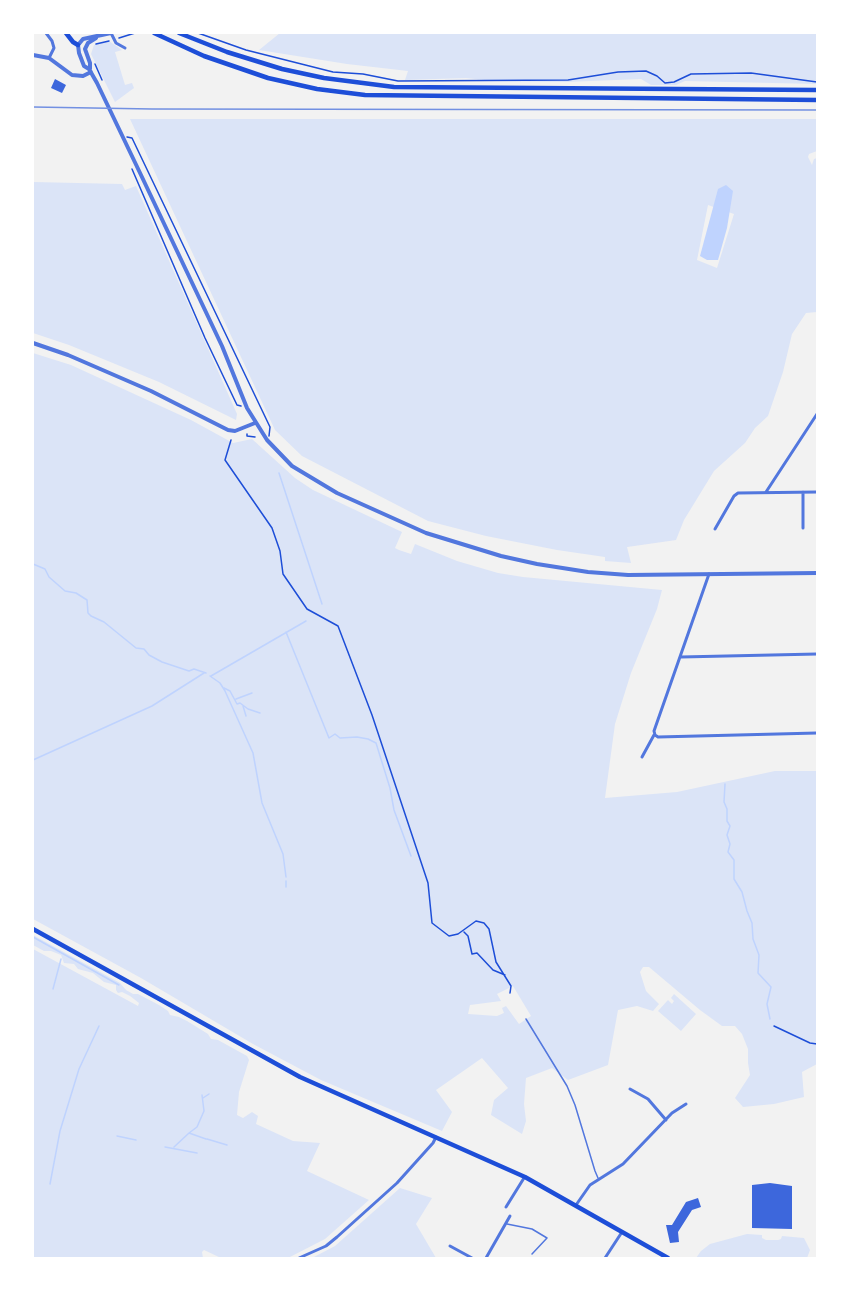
<!DOCTYPE html>
<style>
body{margin:0}
#map{position:relative;width:850px;height:1291px;overflow:hidden;background:#f2f2f2;font-family:Karla,sans-serif}
canvas{display:block}
.frame{position:absolute;inset:0;border:34px solid #fff;pointer-events:none}
</style>
<div id="map">
<canvas width="850" height="1291"></canvas>
<div class="frame"></div>
</div>
<script>
const ctx = document.querySelector('canvas').getContext('2d');
ctx.lineJoin = 'round';
function paint(path, color) {
  ctx.fillStyle = color;
  ctx.fill(path, 'evenodd');
}
function toPath(rows) {
  const path = new Path2D();
  for (const r of rows) {
    path.moveTo(r[0], r[1]);
    for (let i = 2; i < r.length; i += 2) path.lineTo(r[i], r[i + 1]);
  }
  return path;
}
function strokePath(path, color, width, dash) {
  ctx.strokeStyle = color;
  ctx.lineWidth = width;
  ctx.lineCap = dash ? 'butt' : 'round';
  ctx.setLineDash(dash || []);
  ctx.stroke(path);
}
const green = toPath([
 [280,33,817,33,817,84,685,81,676,85,651,85,641,79,566,82,494,81,466,78,405,80,408,71,347,64,259,50],
 [109,41,122,50,115,52,125,85,132,83,134,88,115,102,91,54,94,45],
 [130,119,817,119,817,151,809,154,808,157,812,165,814,159,817,158,817,312,806,313,792,334,783,372,768,416,755,428,745,443,714,471,684,520,676,540,627,547,631,563,605,561,605,557,557,550,486,536,428,521,302,456,275,430],
 [708,205,734,214,717,268,697,260],
 [33,182,122,184,125,190,136,186,237,414,236,420,159,382,69,345,33,333],
 [33,353,71,365,191,420,233,443,252,439,295,478,313,490,402,532,395,548,399,550,411,554,415,544,457,561,498,573,523,577,662,590,657,609,631,673,615,724,605,798,677,792,775,771,817,771,817,1064,802,1072,804,1097,774,1104,743,1107,735,1098,750,1075,748,1063,748,1049,742,1034,735,1026,722,1026,700,1010,649,967,643,967,640,972,646,991,659,1004,653,1011,637,1006,618,1010,608,1065,568,1080,552,1068,526,1078,524,1104,526,1121,522,1134,491,1115,494,1100,508,1088,482,1058,436,1090,452,1112,442,1131,321,1080,253,1044,141,978,33,919],
 [513,986,531,1016,519,1024,506,1006,502,1008,504,1013,497,1016,468,1014,470,1005,501,1001,497,994],
 [33,935,120,983,126,990,133,994,138,994,159,1005,168,1011,170,1015,179,1017,187,1021,208,1034,211,1039,218,1040,247,1056,249,1060,239,1092,237,1115,243,1118,252,1112,258,1116,256,1124,293,1141,320,1143,307,1171,369,1200,325,1239,288,1258,221,1258,204,1250,202,1252,203,1258,33,1258,33,949,138,1006,139,1003,130,996,122,992,118,993,116,990,116,985,104,982,93,973,78,969,74,964,64,963,61,955,51,951,44,951,33,945],
 [674,994,696,1014,681,1031,658,1011,668,1000,672,1004,674,1001,671,998],
 [400,1188,432,1198,416,1224,436,1258,312,1258,335,1246],
 [747,1234,762,1235,762,1238,766,1240,778,1240,781,1239,782,1236,804,1238,810,1250,807,1258,696,1258,701,1251,710,1244]
]);
const water = toPath([
 [726,185,733,191,727,228,718,260,707,260,700,256,718,189]
]);
const stream = toPath([
 [279,473,322,604],
 [33,564,45,569,49,577,65,591,76,593,87,600,88,613,91,616,104,622,136,648,144,649,149,655,162,662,189,671,194,669,206,673],
 [286,632,329,738,335,734,340,738,357,737,368,739,376,743,390,788,394,810,411,856],
 [210,676,220,683,225,691,253,753,262,803,283,854,286,877],
 [211,676,306,621],
 [224,688,230,691,237,704,240,703,248,709,260,713],
 [236,699,252,693],
 [243,706,246,716],
 [33,760,152,706,204,673],
 [725,784,724,802,727,809,727,821,730,826,727,835,730,844,728,852,734,860,734,879,742,892,747,911,752,923,753,939,759,955,758,973,771,987,767,1004,770,1019],
 [286,881,286,887],
 [33,937,119,985],
 [53,989,61,959],
 [203,1098,209,1094],
 [189,1133,197,1127,204,1111,202,1095],
 [117,1136,136,1140],
 [207,1139,227,1145],
 [165,1147,197,1153],
 [174,1147,189,1133,206,1139],
 [50,1184,60,1131,79,1069,99,1026]
]);
const building = toPath([
 [55,79,66,85,62,93,51,88],
 [770,1183,792,1186,792,1229,752,1228,752,1185],
 [698,1198,701,1207,692,1210,678,1232,679,1242,670,1243,666,1225,672,1225,686,1202]
]);
const path = toPath([
 [198,33,246,50,333,72,363,74,398,81,568,80,618,72,646,71,657,76,665,83,674,82,691,74,751,73,817,82],
 [119,38,135,33],
 [96,44,109,41],
 [95,64,102,80],
 [127,137,132,138,270,427,269,436],
 [132,169,205,338,237,405,241,406],
 [247,434,247,436,255,437],
 [231,440,225,460,272,528,280,551,283,574,307,609,338,626,372,715,428,883,432,923,449,936,458,934,476,921,484,923,489,929,496,962,511,986,510,993],
 [464,932,468,936,472,954,477,953,493,970,505,975],
 [774,1026,810,1043,817,1044]
]);
const service = toPath([
 [526,1019,567,1086,575,1105,595,1171,598,1178],
 [507,1224,532,1229,547,1238,532,1254]
]);
const minor = toPath([
 [46,33,52,41,54,48,49,58],
 [111,33,116,43,125,48],
 [766,492,817,414],
 [803,492,803,528],
 [715,529,734,496,738,493,817,492],
 [709,574,654,731,655,735,658,737,817,733],
 [681,657,817,654],
 [642,757,654,735],
 [630,1089,648,1099,666,1120],
 [576,1205,590,1185,623,1164,672,1113,686,1104],
 [506,1207,524,1178],
 [450,1246,472,1258],
 [299,1258,326,1246,337,1237,397,1183,433,1143,436,1137],
 [486,1258,510,1216],
 [605,1258,622,1232]
]);
const tertiary = toPath([
 [111,33,83,39,78,45,79,53,84,66,89,69,97,83,141,175,222,346,247,408,267,440,292,466,337,493,426,533,501,556,537,564,588,572,628,575,817,573],
 [33,55,49,58,72,75,83,76,91,72],
 [90,69,90,63,85,49,88,43,96,38],
 [33,343,68,355,151,391,228,430,235,431,255,423]
]);
const primary = toPath([
 [33,929,300,1077,525,1177,668,1258]
]);
const trunk = toPath([
 [66,33,73,42,78,45],
 [154,33,204,56,268,78,317,89,365,95,817,100],
 [179,33,227,52,282,69,324,78,394,87,817,90]
]);
const rail = toPath([
 [33,107,152,109,817,110]
]);
paint(green, '#dbe4f7');
paint(water, '#bfd3fe');
strokePath(stream, '#bfd3fe', 1.5);
paint(building, '#3d67dc');
strokePath(path, '#1d4ed8', 1.5);
strokePath(service, '#5277de', 1.5);
strokePath(minor, '#5277de', 3);
strokePath(tertiary, '#5277de', 4);
strokePath(primary, '#1d4ed8', 4.5);
strokePath(trunk, '#1d4ed8', 4.5);
strokePath(rail, '#7290e2', 1.5);
</script>
